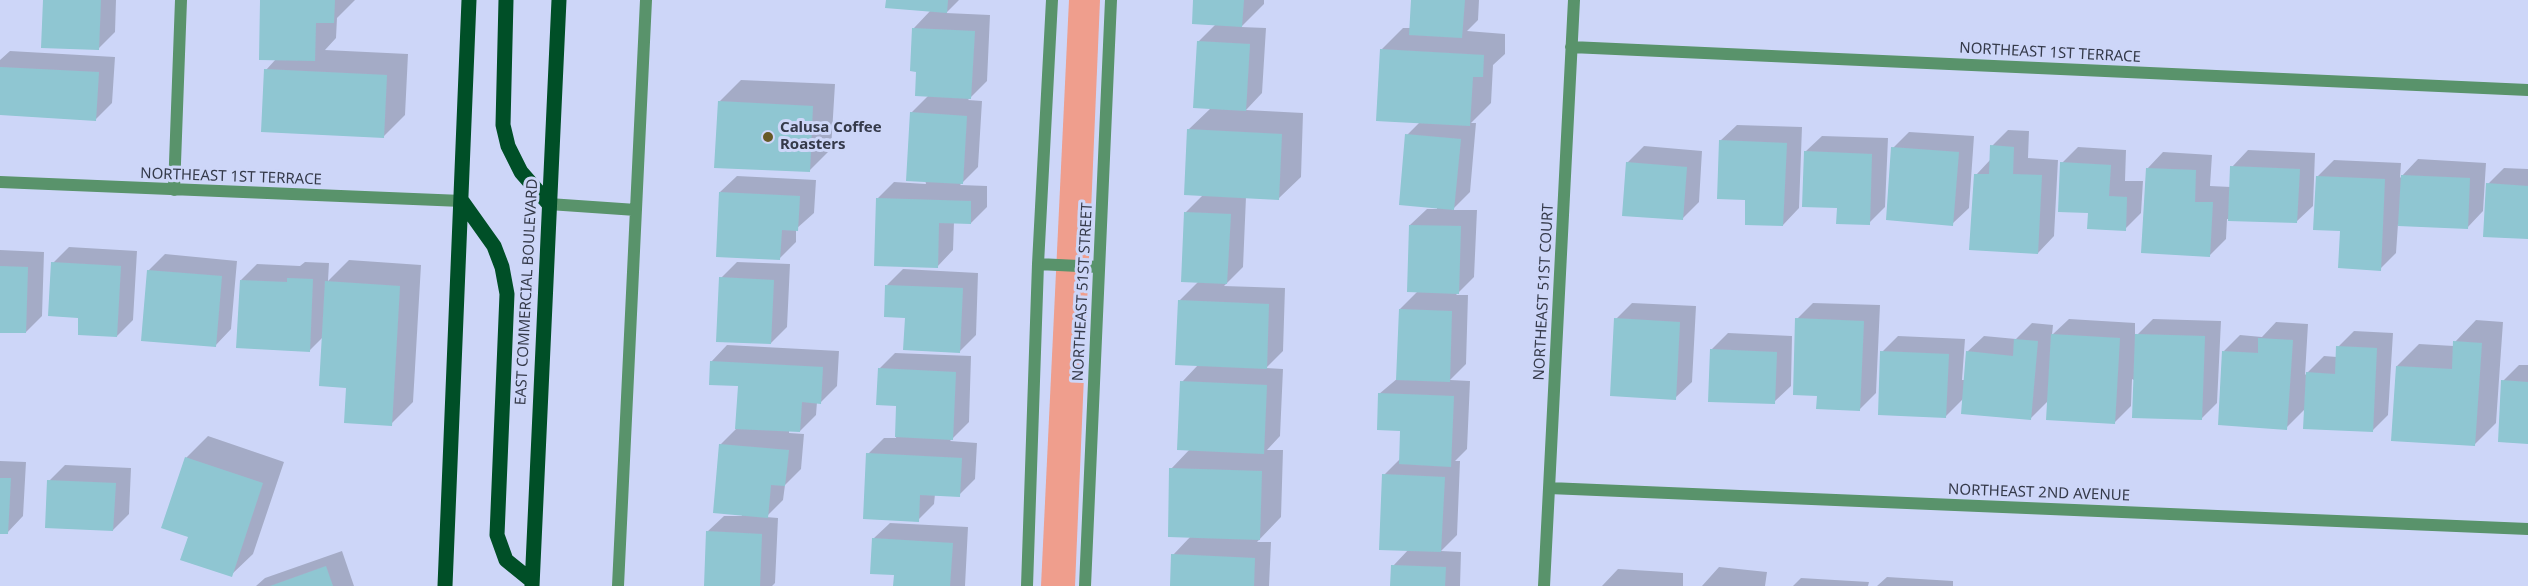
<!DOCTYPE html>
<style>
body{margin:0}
canvas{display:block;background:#cdd6f8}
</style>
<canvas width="2528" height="586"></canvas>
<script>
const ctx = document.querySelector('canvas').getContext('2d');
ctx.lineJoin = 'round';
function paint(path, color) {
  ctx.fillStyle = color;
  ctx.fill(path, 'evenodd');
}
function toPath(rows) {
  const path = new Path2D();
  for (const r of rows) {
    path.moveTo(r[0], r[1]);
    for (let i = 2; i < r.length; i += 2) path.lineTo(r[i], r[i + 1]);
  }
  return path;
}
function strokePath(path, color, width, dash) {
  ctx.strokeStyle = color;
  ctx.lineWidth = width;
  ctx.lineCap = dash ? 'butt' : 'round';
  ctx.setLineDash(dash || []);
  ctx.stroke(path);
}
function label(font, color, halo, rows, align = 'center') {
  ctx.font = font + ' "Noto Sans",sans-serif';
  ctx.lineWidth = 6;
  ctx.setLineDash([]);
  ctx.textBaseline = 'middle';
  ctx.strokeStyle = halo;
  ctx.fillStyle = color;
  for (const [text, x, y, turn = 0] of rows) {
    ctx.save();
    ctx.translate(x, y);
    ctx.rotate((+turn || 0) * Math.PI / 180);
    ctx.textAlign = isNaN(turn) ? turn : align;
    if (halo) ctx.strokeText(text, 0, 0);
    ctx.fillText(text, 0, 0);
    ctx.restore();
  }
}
const green = toPath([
 [1069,0,1100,0,1075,586,1041,586]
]);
const shadow = toPath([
 [44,0,116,0,115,32,98,49],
 [262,0,355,0,337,18,336,38,325,50,408,54,405,115,383,137,266,70,276,59],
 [888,0,959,0,946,13,990,15,987,81,968,100,982,101,978,167,960,185,987,186,987,207,971,223,954,222,953,250,937,267,877,199,894,182,926,184,911,113,929,95,917,70,914,28,931,10],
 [1195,0,1264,0,1264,4,1241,27,1266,28,1262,93,1246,110,1303,113,1301,177,1279,198,1246,197,1243,267,1224,286,1285,288,1283,351,1266,368,1283,369,1280,436,1267,450,1283,450,1281,517,1257,542,1271,542,1269,586,1171,586,1173,555,1191,536,1171,469,1190,449,1182,382,1198,365,1179,301,1198,282,1186,212,1203,195,1188,130,1211,108,1198,42,1216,24],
 [1413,0,1479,0,1478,20,1467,31,1505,34,1505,54,1493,65,1491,103,1471,123,1476,123,1470,192,1452,210,1477,210,1474,277,1456,295,1468,295,1466,364,1450,380,1470,381,1467,449,1455,461,1460,461,1457,535,1441,551,1461,552,1460,586,1392,586,1393,566,1409,549,1384,475,1401,458,1402,430,1379,394,1398,378,1400,309,1418,291,1410,225,1427,209,1437,209,1437,207,1407,135,1420,122,1382,49,1403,28,1411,28],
 [10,51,115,57,112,103,96,119,0,113,0,60],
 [741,80,835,84,831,149,809,171,719,102],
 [1737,125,1802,127,1799,208,1783,225,1747,199,1720,141],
 [2008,130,2029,131,2028,158,2058,160,2054,236,2038,253,1976,175,1991,159,1992,146],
 [1909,132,1974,136,1969,208,1952,224,1893,148],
 [1822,136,1888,138,1885,207,1869,223,1838,207,1805,152],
 [1644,146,1702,151,1699,202,1682,219,1627,163],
 [2078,147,2126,150,2125,181,2143,181,2141,213,2125,229,2062,163],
 [2248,150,2315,153,2313,206,2296,222,2227,219,2226,239,2210,255,2147,169,2163,152,2212,155,2210,186,2231,187,2232,167],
 [2418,159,2486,163,2483,211,2467,228,2398,224,2396,253,2380,269,2342,229,2317,177,2334,160,2401,163,2400,178],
 [2504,168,2528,169,2528,238,2488,184],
 [737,176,816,180,814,213,796,229,796,242,780,258,720,192],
 [69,247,137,251,133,320,117,336,80,316,53,263],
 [0,250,44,252,42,316,26,332,0,331],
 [165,254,237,261,231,329,215,346,148,271],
 [349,260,421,265,413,402,391,424,347,387,324,336,309,351,241,280,257,264,300,266,305,262,329,263,328,281],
 [737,262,790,264,787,327,771,343,721,278],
 [903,269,978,273,976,335,960,351,906,316,887,285],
 [1632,303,1696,306,1692,382,1675,398,1616,319],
 [1813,303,1880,305,1876,393,1860,409,1819,394,1797,319],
 [2069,319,2135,323,2135,337,2153,319,2221,321,2217,403,2201,419,2132,379,2131,406,2115,422,2049,400,2030,419,1964,398,1945,417,1882,352,1898,336,1965,339,1962,380,1965,380,1967,352,1984,336,2016,339,2032,323,2053,325,2052,335],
 [2476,320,2503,322,2496,423,2474,445,2397,366,2419,344,2454,346,2455,342],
 [2276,322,2308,324,2305,375,2324,356,2337,357,2338,347,2354,331,2393,333,2388,415,2372,431,2305,409,2286,428,2224,351,2240,335,2262,337],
 [1728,333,1792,336,1791,386,1774,402,1711,350],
 [727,345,839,351,837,386,821,402,817,402,816,415,800,431,789,430,789,433,804,434,801,469,785,485,783,500,766,517,778,518,775,583,772,586,705,586,707,532,724,516,742,516,720,445,737,428,739,385,711,362],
 [895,353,971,356,969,422,950,441,977,443,975,479,959,495,935,494,934,504,918,520,868,454,884,438,896,438,898,405,879,369],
 [2519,365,2528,365,2528,442,2503,381],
 [208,436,284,462,253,554,231,575,190,536,186,458],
 [0,461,26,462,23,516,7,533,0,532],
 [65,465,131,468,129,514,113,530,49,481],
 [890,523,968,527,965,586,895,586,895,574,873,539],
 [342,551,354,586,256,586,265,578],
 [1719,567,1767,572,1765,586,1702,586],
 [1618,569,1683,573,1683,586,1602,586],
 [1887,577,1953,581,1953,586,1877,586],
 [1801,578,1869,582,1868,586,1793,586]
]);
const building = toPath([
 [43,0,101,0,99,50,41,48],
 [260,0,335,0,334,23,316,23,315,61,259,60],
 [886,0,948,0,947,13,885,8],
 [1193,0,1244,0,1242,27,1192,24],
 [1411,0,1465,0,1462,38,1409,35],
 [912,28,975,31,971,99,915,96,916,72,910,71],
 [1197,41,1250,44,1246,111,1193,108],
 [1380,49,1484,55,1483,77,1473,77,1470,126,1376,121],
 [0,67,99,72,96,121,0,115],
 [264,69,387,75,384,138,261,132],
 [718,101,813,106,810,172,714,168],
 [910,112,967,116,963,184,906,181],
 [1187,129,1282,134,1279,200,1184,195],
 [1405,134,1461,139,1454,210,1399,205],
 [1719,140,1787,143,1783,226,1745,225,1745,200,1717,199],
 [1990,145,2014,147,2013,174,2042,175,2038,254,1969,250,1974,174,1989,174],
 [1891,147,1959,152,1953,226,1886,220],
 [1804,151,1872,154,1870,225,1836,224,1837,208,1802,207],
 [1626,162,1687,167,1683,220,1622,216],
 [2060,162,2111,165,2109,196,2127,197,2126,231,2087,229,2088,213,2058,212],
 [2230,166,2300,169,2297,223,2228,221],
 [2146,168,2196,170,2195,202,2213,202,2210,257,2141,253],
 [2401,175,2470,178,2468,229,2398,226],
 [2316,176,2385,179,2381,271,2338,268,2340,231,2313,230],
 [2486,183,2528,186,2528,239,2483,237],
 [719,192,800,196,798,231,782,230,780,260,716,257],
 [876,198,971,201,971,224,939,223,938,268,874,266],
 [1184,212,1231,214,1227,284,1181,282],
 [1409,225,1461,226,1459,294,1407,292],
 [51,262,121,266,117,337,78,335,78,318,48,316],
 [0,266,28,267,26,333,0,333],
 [147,270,222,276,216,347,141,341],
 [719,277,774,280,771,344,716,342],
 [287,278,313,279,310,352,236,348,240,280,287,282],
 [325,281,400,286,392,426,344,423,346,388,319,386],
 [885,285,963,288,960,353,903,350,905,318,884,317],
 [1178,300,1269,304,1267,369,1175,365],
 [1399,309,1452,311,1450,382,1396,380],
 [1614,318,1680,322,1676,400,1610,396],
 [1795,318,1864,321,1860,411,1816,409,1817,396,1793,395],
 [2051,334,2120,338,2115,424,2046,420],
 [2135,334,2205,336,2202,420,2132,418],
 [2258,338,2293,340,2287,430,2218,425,2222,351,2258,353],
 [2014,339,2038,341,2031,420,1961,414,1966,351,2013,356],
 [2453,341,2482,343,2475,446,2391,441,2396,366,2452,369],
 [2336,346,2377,348,2373,432,2303,429,2306,372,2335,374],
 [1710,349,1777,352,1775,404,1708,402],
 [1880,351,1949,354,1946,418,1878,415],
 [710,361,823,367,821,404,802,402,800,432,735,429,738,386,709,385],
 [878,368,956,372,953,440,895,437,896,406,876,405],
 [2501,380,2528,382,2528,444,2498,442],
 [1180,381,1267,385,1264,454,1177,450],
 [1378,393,1454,396,1451,467,1399,464,1400,431,1377,430],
 [719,444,789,450,785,486,771,485,768,518,713,513],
 [866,453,962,458,960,497,920,495,919,522,863,519],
 [185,457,263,483,232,577,180,560,188,537,161,528],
 [1169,468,1262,471,1260,540,1168,537],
 [1382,474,1445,477,1441,552,1379,550],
 [0,478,11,478,8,534,0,534],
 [47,480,116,483,113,531,45,528],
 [706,531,762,534,760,586,704,586],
 [872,538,953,543,950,586,893,586,894,575,870,574],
 [1171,554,1255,558,1254,586,1170,586],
 [1391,565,1446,567,1445,586,1390,586],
 [326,566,333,586,270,586]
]);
const street = toPath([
 [1571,47,2528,90],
 [0,182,462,201],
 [174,190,181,0],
 [549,204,636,210],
 [1038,264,1099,267],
 [1549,488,2528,529],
 [618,586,646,0],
 [1027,586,1038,264,1052,0],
 [1085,586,1111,0],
 [1544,586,1574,0]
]);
const primary = toPath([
 [506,0,503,125,508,146,521,172,549,204],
 [462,201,494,246,502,267,507,294,497,535,506,560,532,581],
 [445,586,469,0],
 [532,586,559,0]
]);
const markers = [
 [768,137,6,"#675926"]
];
const streetNames = [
 ["NORTHEAST 1ST TERRACE",2050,53,3],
 ["NORTHEAST 1ST TERRACE",231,177,2],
 ["EAST COMMERCIAL BOULEVARD",527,292,-87],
 ["NORTHEAST 51ST STREET",1083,292,-87],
 ["NORTHEAST 51ST COURT",1544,292,-87],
 ["NORTHEAST 2ND AVENUE",2039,493,2]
];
const poiNames = [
 ["Calusa Coffee",780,128],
 ["Roasters",780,145]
];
paint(green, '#ef9e8d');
paint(shadow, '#0003');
paint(building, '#8fc6d2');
strokePath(street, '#59936b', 12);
strokePath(primary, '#004f27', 15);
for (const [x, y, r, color] of markers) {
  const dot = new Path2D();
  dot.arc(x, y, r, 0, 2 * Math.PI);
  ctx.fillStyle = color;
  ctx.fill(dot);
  strokePath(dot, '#cdd6f8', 2);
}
label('15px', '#353a4a', '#cdd6f8', streetNames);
label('bold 15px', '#353a4a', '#cdd6f8', poiNames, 'left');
</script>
